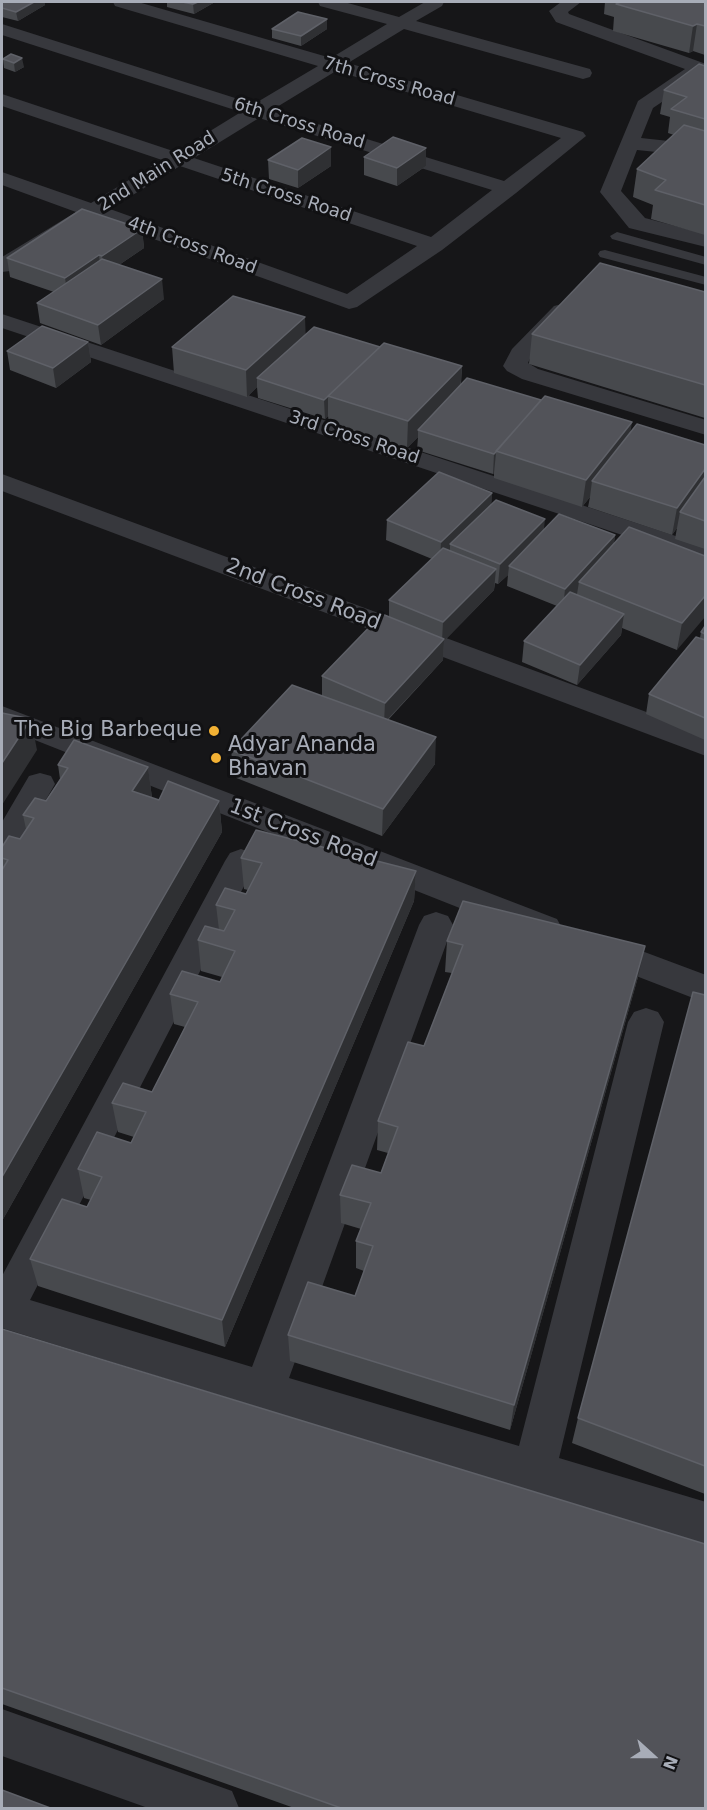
<!DOCTYPE html>
<style>
body{margin:0}
#map{position:relative;width:707px;height:1810px;overflow:hidden;background:#161618;font-family:"DejaVu Sans",sans-serif}
canvas{display:block}
.frame{position:absolute;inset:0;border:3px solid #a8adb8;pointer-events:none}
.north{position:absolute;left:623px;top:1726px;width:60px;height:60px;-webkit-text-stroke:4px #111113;paint-order:stroke;rotate:111deg;font-size:16px;font-weight:700;line-height:24px;text-align:center;color:#a8adb8}
.north::after{content:'';display:block;margin:auto;width:21px;height:27px;background:#a8adb8;clip-path:polygon(50% 0,100% 100%,50% 72%,0 100%)}
</style>
<div id="map">
<canvas width="707" height="1810"></canvas>
<div class="frame"></div>
<div class="north">N</div>
</div>
<script>
const ctx = document.querySelector('canvas').getContext('2d');
ctx.lineJoin = 'round';
function toPath(rows) {
  const path = new Path2D();
  for (const r of rows) {
    path.moveTo(r[0], r[1]);
    for (let i = 2; i < r.length; i += 2) path.lineTo(r[i], r[i + 1]);
  }
  return path;
}
function paint(path, color) {
  ctx.fillStyle = color;
  ctx.fill(path, 'evenodd');
}
function strokePath(path, color, width, dash) {
  ctx.strokeStyle = color;
  ctx.lineWidth = width;
  ctx.lineCap = dash ? 'butt' : 'round';
  ctx.setLineDash(dash || []);
  ctx.stroke(path);
}
function label(font, color, halo, rows, align = 'center') {
  ctx.font = font + ' "DejaVu Sans",sans-serif';
  ctx.lineWidth = 6;
  ctx.setLineDash([]);
  ctx.textBaseline = 'middle';
  ctx.strokeStyle = halo;
  ctx.fillStyle = color;
  for (const [text, x, y, turn = 0] of rows) {
    ctx.save();
    ctx.translate(x, y);
    ctx.rotate((+turn || 0) * Math.PI / 180);
    ctx.textAlign = isNaN(turn) ? turn : align;
    if (halo) ctx.strokeText(text, 0, 0);
    ctx.fillText(text, 0, 0);
    ctx.restore();
  }
}
const service = toPath([
 [617,232,706,257,706,265,612,239,610,236,617,232],
 [605,250,706,277,706,285,600,257,598,254,600,251,605,250]
]);
const minor = toPath([
 [113,2,138,2,331,58,387,24,320,6,318,2,344,2,399,17,425,2,444,2,442,6,416,21,590,69,592,73,590,77,583,79,404,29,348,63,583,132,586,136,516,193,442,250,357,307,349,309,95,218,10,271,2,272,2,257,76,212,2,185,2,172,91,203,162,160,2,106,2,94,176,152,241,112,2,35,2,24,254,104,318,66,115,6,113,2],
 [336,71,561,138,504,181,272,110,336,71],
 [259,118,492,190,431,237,194,158,259,118],
 [180,166,417,246,347,294,110,209,180,166],
 [561,2,581,2,568,12,569,14,706,64,706,75,702,75,653,108,641,138,706,145,706,157,637,150,621,191,645,218,706,234,706,247,629,228,600,192,638,101,685,69,556,22,549,11,561,2],
 [562,304,570,306,573,311,531,356,528,363,538,369,706,420,706,435,522,379,507,371,503,366,512,349,554,306,562,304],
 [2,314,706,546,706,563,2,328,2,314],
 [2,474,706,734,706,756,2,491,2,474],
 [2,706,557,919,562,928,557,937,545,941,533,937,2,727,2,706],
 [40,773,51,776,55,784,13,856,2,860,2,822,29,776,40,773],
 [241,849,252,853,257,861,30,1300,252,1367,419,925,424,916,436,912,448,916,453,925,289,1378,519,1446,628,1022,634,1012,646,1008,658,1012,664,1022,559,1458,706,1502,706,1546,2,1328,2,1276,225,861,230,853,241,849],
 [599,935,706,975,706,1003,587,957,582,948,587,939,599,935],
 [2,1709,232,1791,239,1808,148,1808,2,1756,2,1709]
]);
const wall = toPath([
 [2,2,44,2,45,5,18,21,2,17],
 [167,2,215,2,194,14,167,7],
 [605,2,705,2,705,55,693,51,689,53,613,31,614,17,604,14],
 [272,29,327,29,301,46,272,38],
 [11,54,24,67,15,72,4,68,3,59],
 [705,66,705,235,651,219,653,205,633,197,637,169,674,135,668,133,670,117,660,114,664,90],
 [426,148,426,166,397,186,364,175,364,157],
 [268,160,331,166,298,188,269,179],
 [142,229,144,248,119,265,164,299,101,345,40,323,37,303,54,292,10,277,7,258],
 [705,292,705,418,529,364,532,334],
 [305,317,305,334,380,347,462,366,461,384,630,432,705,445,705,549,675,539,677,528,672,535,588,507,590,497,582,507,494,478,494,473,493,474,417,450,418,437,407,448,329,423,328,416,325,419,258,398,257,387,247,397,174,373,172,347],
 [88,342,91,362,56,388,10,370,7,351],
 [492,493,491,504,544,530,615,535,614,543,705,556,677,650,622,628,621,635,577,685,522,662,524,641,557,606,507,586,508,575,498,584,495,583,494,590,444,641,443,660,388,720,435,764,382,836,234,777,231,750,322,696,322,676,389,617,389,600,432,559,386,540,387,520],
 [705,626,705,740,646,714,649,694,700,638,701,632],
 [58,765,148,767,152,798,159,800,219,801,222,832,2,1221,2,847,20,839,26,829,23,815,46,801,60,779],
 [241,858,416,871,414,901,225,1347,38,1286,30,1259,87,1207,91,1200,84,1198,78,1169,131,1143,134,1137,118,1132,112,1103,152,1092,185,1027,174,1024,170,994,220,982,222,977,201,971,198,940,219,930,216,905,246,894,248,890,244,889],
 [447,941,638,977,510,1430,290,1361,288,1335,355,1296,364,1271,356,1268,356,1241,361,1229,341,1223,340,1195,381,1173,388,1153,377,1150,378,1121,424,1046,452,973,445,972],
 [705,995,705,1494,572,1443,578,1418],
 [2,1329,705,1809,297,1809,2,1704]
]);
const shadedWall = toPath([
 [34,2,44,2,45,5,18,21,16,12],
 [198,2,215,2,194,14,193,4],
 [327,19,327,29,301,46,301,36],
 [697,24,693,51,689,53,693,26],
 [22,58,24,67,15,72,14,63],
 [331,147,331,166,298,188,298,170],
 [426,148,426,166,397,186,397,168],
 [142,229,144,248,104,275,102,256],
 [99,255,101,274,68,297,65,278],
 [162,279,164,299,101,345,98,325],
 [305,317,306,343,257,378,257,387,247,397,246,370],
 [88,342,91,362,56,388,53,368],
 [380,347,328,396,328,416,325,419,324,400],
 [462,366,460,392,418,430,418,437,407,448,408,421],
 [632,422,628,449,592,481,590,497,582,507,586,480],
 [496,453,494,473,493,474,494,454],
 [705,469,705,489,680,512,677,528,672,535,677,508],
 [492,493,491,513,450,544,450,553,440,562,441,542],
 [545,519,543,539,509,566,508,575,498,584,500,564],
 [615,535,612,556,579,582,577,594,563,609,565,589],
 [496,569,494,590,444,641,443,660,384,723,385,703,442,641,443,622],
 [705,596,705,617,677,650,682,623],
 [624,614,621,635,577,685,580,665],
 [31,719,37,750,2,805,2,763],
 [436,737,435,764,382,836,383,809],
 [148,767,152,798,132,791],
 [219,801,222,832,2,1221,2,1177],
 [416,871,414,901,225,1347,222,1320],
 [645,946,638,977,510,1430,514,1405]
]);
const building = toPath([
 [2,2,34,2,16,12,2,8,2,2],
 [182,2,198,2,193,4,182,2],
 [621,2,705,2,705,26,697,24,693,26,616,4,621,2],
 [298,12,327,19,301,36,272,29,298,12],
 [11,54,22,58,14,63,3,59,11,54],
 [699,64,705,66,705,119,671,109,687,97,664,90,699,64],
 [684,125,705,131,705,205,655,190,666,180,637,169,684,125],
 [393,137,426,148,397,168,364,157,393,137],
 [302,138,331,147,298,170,268,160,302,138],
 [82,209,142,229,102,256,99,255,65,278,7,258,82,209],
 [102,259,162,279,98,325,37,303,102,259],
 [600,263,705,292,705,385,532,334,600,263],
 [233,296,305,317,246,370,172,347,233,296],
 [42,326,88,342,53,368,7,351,42,326],
 [314,327,380,347,324,400,257,378,314,327],
 [384,343,462,366,408,421,328,396,384,343],
 [467,378,541,400,494,454,418,430,467,378],
 [545,396,632,422,586,480,496,451,545,396],
 [637,424,705,445,705,469,677,508,592,481,637,424],
 [439,472,492,493,441,542,387,520,439,472],
 [705,477,705,521,680,512,705,477],
 [496,500,545,519,500,564,450,544,496,500],
 [559,514,615,535,565,589,509,566,559,514],
 [629,527,705,556,705,596,682,623,579,582,629,527],
 [443,548,496,569,443,622,389,600,443,548],
 [570,592,624,614,580,665,524,641,570,592],
 [382,614,444,639,385,703,322,676,382,614],
 [705,626,705,634,701,632,705,626],
 [696,637,705,640,705,718,649,694,696,637],
 [292,685,436,737,383,809,231,750,292,685],
 [2,713,31,719,2,763,2,713],
 [74,740,148,767,132,791,159,800,168,781,219,801,2,1177,2,870,8,860,2,858,2,847,9,836,20,839,34,818,23,815,35,798,46,801,68,768,58,765,74,740],
 [256,830,416,871,222,1320,30,1259,62,1199,87,1207,102,1177,78,1169,97,1132,131,1143,146,1112,112,1103,123,1083,152,1092,198,1002,170,994,182,971,220,982,235,951,198,940,205,926,224,931,235,910,216,905,225,888,246,894,262,863,241,858,256,830],
 [463,901,645,946,514,1405,288,1335,308,1282,355,1296,373,1246,356,1241,371,1203,340,1195,352,1165,381,1173,398,1127,378,1121,408,1042,424,1046,463,945,447,941,463,901],
 [693,992,705,995,705,1466,578,1418,693,992],
 [2,1329,705,1544,705,1809,344,1809,2,1688,2,1329],
 [2,1790,53,1809,2,1809,2,1790]
]);
const markers = [
 [214,731,6,"#f2b134"],
 [216,758,6,"#f2b134"]
];
const farStreetnames = [
 ["7th Cross Road",389,82,16],
 ["6th Cross Road",299,124,17],
 ["2nd Main Road",157,172,-32],
 ["5th Cross Road",286,196,18],
 ["4th Cross Road",192,246,20],
 ["3rd Cross Road",354,438,18]
];
const streetNames = [
 ["2nd Cross Road",303,595,21],
 ["1st Cross Road",303,834,21]
];
const poiNames = [
 ["The Big Barbeque",202,731],
 ["Adyar Ananda",228,746,"left"],
 ["Bhavan",228,770,"left"]
];
paint(service, '#37383d');
paint(minor, '#37383d');
paint(wall, '#47494d');
paint(shadedWall, '#2f3033');
paint(building, '#525359');
strokePath(building, '#5f6168', 1.5);
for (const [x, y, r, color] of markers) {
  const dot = new Path2D();
  dot.arc(x, y, r, 0, 2 * Math.PI);
  ctx.fillStyle = color;
  ctx.fill(dot);
  strokePath(dot, '#111113', 2);
}
label('18px', '#a8adb8', '#111113', farStreetnames);
label('21px', '#a8adb8', '#111113', streetNames);
label('21px', '#a8adb8', '#111113', poiNames, 'right');
</script>
